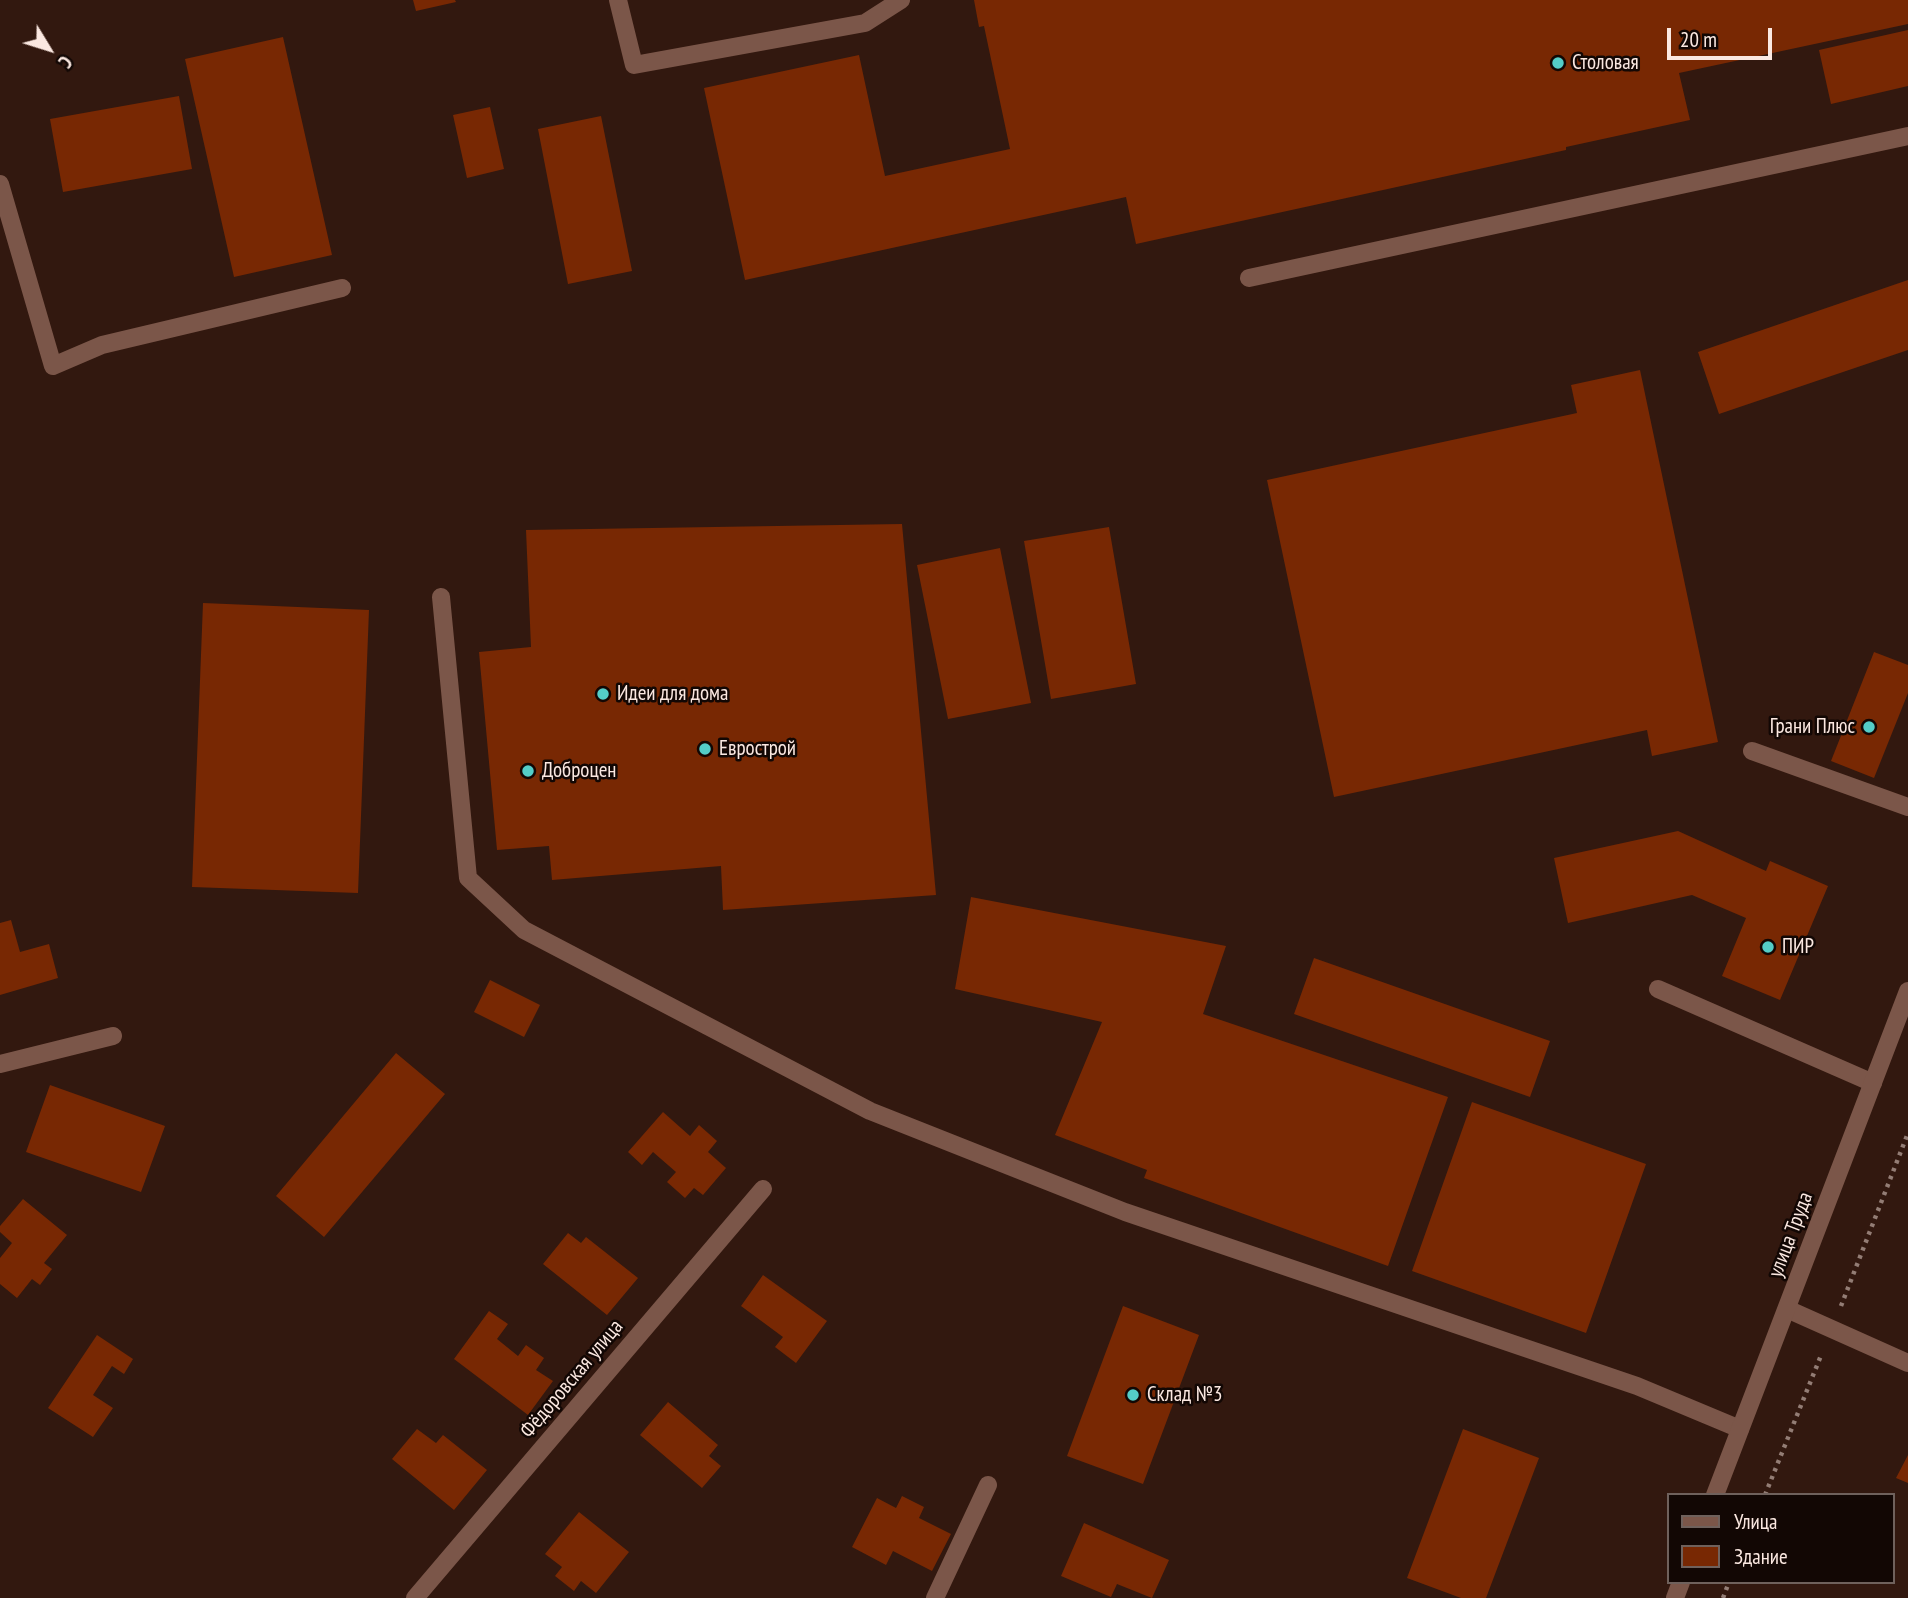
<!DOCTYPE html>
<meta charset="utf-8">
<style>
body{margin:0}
#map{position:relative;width:1908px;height:1598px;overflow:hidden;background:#32180f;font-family:"PT Sans Narrow",sans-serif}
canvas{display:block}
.legend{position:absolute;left:1667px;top:1493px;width:228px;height:91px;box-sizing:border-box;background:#120704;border:2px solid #6f615c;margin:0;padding:9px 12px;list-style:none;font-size:21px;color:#fbe8e1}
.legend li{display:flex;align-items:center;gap:14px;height:35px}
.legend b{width:35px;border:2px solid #6f615c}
.north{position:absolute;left:14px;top:14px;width:70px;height:70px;-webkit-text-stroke:5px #120704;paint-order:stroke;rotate:128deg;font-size:19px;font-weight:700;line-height:28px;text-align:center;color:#fbe8e1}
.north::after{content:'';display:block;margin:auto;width:24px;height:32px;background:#fbe8e1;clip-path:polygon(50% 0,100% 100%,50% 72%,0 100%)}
.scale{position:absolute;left:1667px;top:28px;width:105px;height:32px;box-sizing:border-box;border:4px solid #fbe8e1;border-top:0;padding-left:9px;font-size:21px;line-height:24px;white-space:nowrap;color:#fbe8e1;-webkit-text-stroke:5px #120704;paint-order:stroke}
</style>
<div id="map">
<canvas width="1908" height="1598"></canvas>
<ul class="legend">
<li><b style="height:9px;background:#7b5649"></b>Улица</li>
<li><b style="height:19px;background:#782803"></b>Здание</li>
</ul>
<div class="north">С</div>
<div class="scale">20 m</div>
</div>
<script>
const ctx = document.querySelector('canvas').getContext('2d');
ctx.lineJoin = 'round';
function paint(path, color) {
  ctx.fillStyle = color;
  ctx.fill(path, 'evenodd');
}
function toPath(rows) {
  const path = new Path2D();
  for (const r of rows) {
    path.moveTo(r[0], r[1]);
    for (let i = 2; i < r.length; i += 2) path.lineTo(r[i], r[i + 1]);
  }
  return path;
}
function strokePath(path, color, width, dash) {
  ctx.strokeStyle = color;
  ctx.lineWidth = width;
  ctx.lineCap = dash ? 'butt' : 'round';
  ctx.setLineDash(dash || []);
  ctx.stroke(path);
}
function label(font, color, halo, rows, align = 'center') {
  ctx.font = font + ' "PT Sans Narrow",sans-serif';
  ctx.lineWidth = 5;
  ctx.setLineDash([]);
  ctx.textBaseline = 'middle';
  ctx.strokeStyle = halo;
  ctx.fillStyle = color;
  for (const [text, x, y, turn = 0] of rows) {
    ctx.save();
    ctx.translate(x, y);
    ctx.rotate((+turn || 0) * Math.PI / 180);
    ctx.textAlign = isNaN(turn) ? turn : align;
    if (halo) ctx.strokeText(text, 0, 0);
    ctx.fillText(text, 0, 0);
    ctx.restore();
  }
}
const building = toPath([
 [413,0,455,0,456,2,416,11],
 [974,0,1908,0,1908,24,1679,73,1690,120,1566,147,1566,150,1136,244,1126,197,745,280,704,88,859,55,885,176,1010,149,984,26,979,27],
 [1908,30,1908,86,1831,104,1819,50],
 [283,37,332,255,234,277,185,59],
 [179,96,192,169,63,192,50,119],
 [490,107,504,169,467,178,453,115],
 [601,116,632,271,568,284,538,129],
 [1908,280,1908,350,1719,414,1698,352],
 [1640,370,1718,742,1652,756,1647,730,1334,797,1267,480,1577,413,1571,385],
 [902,524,936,895,723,910,721,866,552,880,549,846,497,850,479,652,531,647,526,530],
 [1109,527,1136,684,1051,699,1024,541],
 [1000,548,1031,703,948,719,917,565],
 [203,603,369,610,358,893,192,887],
 [1874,652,1908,665,1908,693,1874,778,1831,761],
 [1678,831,1766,871,1770,861,1828,886,1780,1000,1722,976,1746,918,1692,895,1568,923,1554,858],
 [971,897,1226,946,1203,1014,1448,1097,1388,1266,1144,1178,1147,1170,1055,1135,1102,1022,955,989],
 [11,920,20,952,49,944,58,978,0,995,0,923],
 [1314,958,1550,1041,1530,1097,1294,1014],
 [490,980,540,1005,524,1037,474,1012],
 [396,1053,445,1094,324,1237,276,1196],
 [50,1085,165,1126,141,1192,26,1152],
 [1472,1102,1646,1164,1586,1333,1412,1271],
 [663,1112,690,1136,699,1125,717,1141,708,1152,726,1168,703,1195,694,1188,685,1198,667,1182,676,1172,653,1152,642,1165,628,1152],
 [23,1199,67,1235,44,1263,52,1269,40,1285,32,1279,17,1298,0,1284,0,1258,12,1243,0,1232,0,1226],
 [568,1233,581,1243,586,1237,638,1278,607,1315,543,1264],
 [763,1275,827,1321,796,1363,775,1347,783,1337,741,1306],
 [1123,1306,1199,1335,1143,1484,1067,1456],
 [489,1311,508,1324,497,1339,518,1356,526,1345,544,1358,536,1370,553,1381,528,1415,454,1359],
 [97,1335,133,1359,124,1374,112,1366,93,1395,113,1408,93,1437,48,1408],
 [668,1402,718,1445,709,1456,721,1466,702,1488,640,1435],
 [417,1429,436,1443,443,1435,487,1470,454,1510,392,1459],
 [1463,1429,1539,1458,1486,1598,1461,1598,1407,1578],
 [1908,1455,1908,1483,1896,1478],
 [902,1496,924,1507,919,1518,951,1534,932,1571,893,1551,886,1565,852,1547,877,1498,896,1508],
 [579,1512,629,1552,596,1593,581,1581,574,1591,555,1576,562,1567,545,1554],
 [1084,1523,1169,1560,1152,1598,1117,1584,1111,1597,1061,1576]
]);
const path = toPath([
 [1841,1306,1908,1133],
 [1765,1495,1822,1353],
 [1723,1598,1729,1582]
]);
const service = toPath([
 [618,0,634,65,865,23,901,0],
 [0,184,53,366,102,345,342,288],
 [1249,278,1908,136],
 [441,597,468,878,524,930,870,1111,1125,1212,1637,1386,1740,1429],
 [1752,751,1908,807],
 [1658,989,1873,1083],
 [0,1064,113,1036]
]);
const minor = toPath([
 [1787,1309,1908,1363],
 [415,1598,763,1189],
 [935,1598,988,1485]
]);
const tertiary = toPath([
 [1715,1495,1908,991],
 [1675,1598,1681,1582]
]);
const markers = [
 [1558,63,7,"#54cdc7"],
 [603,694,7,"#54cdc7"],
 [1869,727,7,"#54cdc7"],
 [705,749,7,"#54cdc7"],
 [528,771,7,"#54cdc7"],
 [1768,947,7,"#54cdc7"],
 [1133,1395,7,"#54cdc7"]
];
const poiNames = [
 ["Столовая",1572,63],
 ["Идеи для дома",617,694],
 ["Грани Плюс",1855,727,"right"],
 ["Еврострой",719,749],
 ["Доброцен",542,771],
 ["ПИР",1782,947],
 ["Склад №3",1147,1395]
];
const streetNames = [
 ["улица Труда",1791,1235,-69],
 ["Фёдоровская улица",572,1379,-50]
];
paint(building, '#782803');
strokePath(path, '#937d75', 4.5, [3.5, 5]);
strokePath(service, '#7b5649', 18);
strokePath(minor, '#7b5649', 18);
strokePath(tertiary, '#7b5649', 18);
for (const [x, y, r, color] of markers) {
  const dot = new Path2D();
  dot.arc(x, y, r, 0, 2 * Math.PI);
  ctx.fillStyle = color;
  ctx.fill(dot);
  strokePath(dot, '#120704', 2.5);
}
label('21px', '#fbe8e1', '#120704', poiNames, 'left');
label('21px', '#fbe8e1', '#120704', streetNames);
</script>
